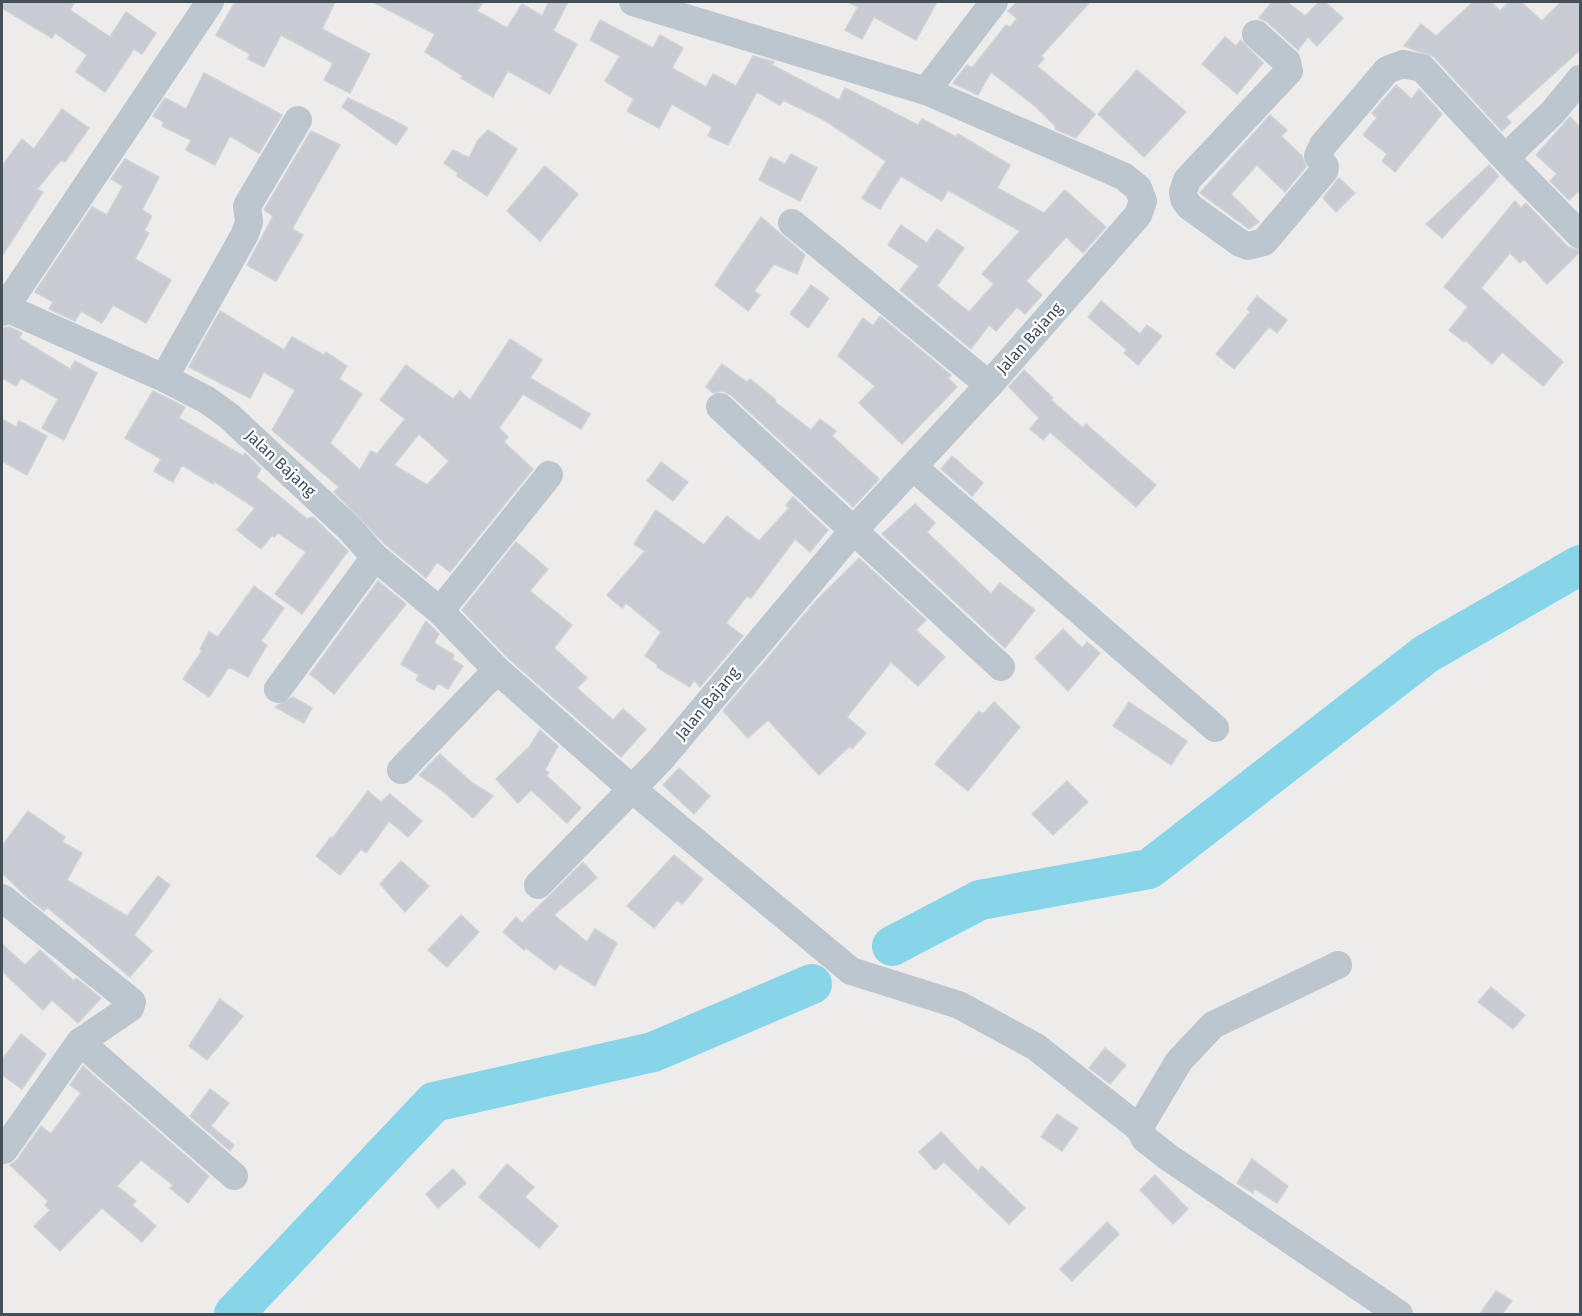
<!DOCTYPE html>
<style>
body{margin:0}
#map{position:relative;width:1582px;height:1316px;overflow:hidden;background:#eeebeb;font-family:"Fira Sans",sans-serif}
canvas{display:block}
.frame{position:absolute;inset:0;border:3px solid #444f58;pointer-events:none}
</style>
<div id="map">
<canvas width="1582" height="1316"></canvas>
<div class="frame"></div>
</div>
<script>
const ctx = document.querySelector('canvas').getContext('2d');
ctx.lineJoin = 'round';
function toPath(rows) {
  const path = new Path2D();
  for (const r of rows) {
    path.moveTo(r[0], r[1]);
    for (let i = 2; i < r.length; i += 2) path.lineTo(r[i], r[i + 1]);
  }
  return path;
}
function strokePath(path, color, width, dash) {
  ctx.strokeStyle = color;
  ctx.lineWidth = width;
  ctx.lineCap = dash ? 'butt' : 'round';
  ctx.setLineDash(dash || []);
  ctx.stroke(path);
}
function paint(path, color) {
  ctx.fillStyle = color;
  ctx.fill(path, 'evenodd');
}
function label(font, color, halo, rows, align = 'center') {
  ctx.font = font + ' "Fira Sans",sans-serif';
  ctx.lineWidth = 4.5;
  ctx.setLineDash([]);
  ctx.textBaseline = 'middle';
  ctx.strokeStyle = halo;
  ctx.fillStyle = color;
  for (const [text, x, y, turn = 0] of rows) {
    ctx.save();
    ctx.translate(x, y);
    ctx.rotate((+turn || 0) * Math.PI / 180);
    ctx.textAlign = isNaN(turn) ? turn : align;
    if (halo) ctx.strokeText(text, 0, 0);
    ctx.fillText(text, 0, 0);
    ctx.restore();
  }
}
const river = toPath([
 [892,946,980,900,1149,869,1426,654,1580,565],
 [234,1314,434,1102,653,1052,812,984]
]);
const building = toPath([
 [2,2,75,2,70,10,110,37,126,12,156,33,142,54,134,49,105,92,76,72,87,55,55,33,52,38,2,8,2,2],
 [235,2,335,2,322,29,370,54,350,93,324,80,333,63,281,35,264,67,248,59,250,54,216,35,235,2],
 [373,2,483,2,477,11,507,28,522,4,542,16,549,2,568,2,553,31,577,44,550,94,508,71,493,97,461,78,463,76,425,52,435,34,373,2],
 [848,2,937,2,916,40,874,17,862,39,845,30,858,7,848,2],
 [1017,2,1090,2,1041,56,1044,59,1037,66,1095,114,1076,138,1055,129,1056,127,1036,107,991,72,978,95,953,83,967,65,972,68,1006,25,1010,27,1017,19,1008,11,1017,2],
 [1272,2,1287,2,1305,16,1319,2,1325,2,1343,18,1317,46,1308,37,1298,50,1267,22,1259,18,1272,2],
 [1473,2,1491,2,1500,11,1509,2,1521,2,1542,21,1561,2,1581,2,1581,49,1506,117,1511,122,1502,131,1434,57,1404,46,1421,24,1436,36,1473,2],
 [600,20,653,48,660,35,683,48,672,68,706,87,713,74,736,86,753,56,774,62,772,65,839,100,845,88,918,125,922,119,956,137,958,134,1010,165,997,188,1044,213,1065,190,1106,227,1083,253,1066,237,1026,281,1042,295,1025,314,1017,307,996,331,989,325,971,349,900,290,919,266,888,245,901,225,927,243,937,229,964,248,937,286,969,312,994,284,982,274,1020,231,948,190,942,201,901,176,880,209,862,198,886,161,824,120,783,100,780,105,757,92,728,145,708,136,712,127,672,104,659,128,627,111,634,99,605,81,620,56,590,40,600,20],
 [1225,37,1236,46,1241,40,1263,63,1237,94,1202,64,1225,37],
 [1137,70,1186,112,1144,157,1098,114,1137,70],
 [204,73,282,115,259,153,230,136,215,165,186,150,191,140,162,126,164,122,153,116,165,98,186,109,204,73],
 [1396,85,1412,99,1419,89,1442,114,1395,172,1382,161,1387,154,1363,135,1377,118,1372,113,1396,85],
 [348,98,387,117,408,128,396,145,342,107,348,98],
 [62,109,89,128,65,162,61,160,37,189,43,192,2,256,2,166,22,139,34,149,62,109],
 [1270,115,1287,130,1281,136,1302,156,1306,167,1285,192,1257,165,1231,194,1259,222,1249,229,1200,193,1270,115],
 [1570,117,1581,128,1581,189,1569,200,1550,181,1557,174,1536,155,1570,117],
 [488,130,517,149,487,196,457,176,458,173,444,163,453,150,469,158,478,140,488,130],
 [311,131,340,145,292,229,303,235,276,281,247,265,273,216,264,210,311,131],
 [791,154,817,168,800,201,759,180,770,157,785,164,791,154],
 [125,159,159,177,142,210,152,216,144,231,149,233,135,259,171,280,146,323,113,305,102,323,81,311,75,321,49,309,53,302,35,292,92,207,107,215,123,186,111,179,125,159],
 [1489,165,1499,176,1442,238,1426,224,1489,165],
 [545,166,578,194,540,241,507,211,545,166],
 [1339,178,1355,193,1336,212,1323,198,1339,178],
 [1515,201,1521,208,1526,203,1568,247,1581,251,1547,284,1524,259,1520,263,1510,253,1481,288,1563,362,1543,386,1502,352,1492,364,1465,340,1464,342,1449,330,1468,307,1444,287,1515,201],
 [761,217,805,255,797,274,774,264,754,291,760,295,748,311,715,285,761,217],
 [811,285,829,298,808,328,790,314,811,285],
 [1257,296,1287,320,1277,333,1269,327,1234,369,1216,354,1250,312,1247,309,1257,296],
 [1101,301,1140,334,1147,325,1162,336,1138,365,1124,353,1127,350,1088,317,1101,301],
 [220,311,284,350,292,337,324,355,326,352,347,366,339,379,362,394,330,443,360,470,371,451,377,454,405,419,380,400,406,365,453,399,460,391,470,400,510,339,542,360,530,378,590,414,581,429,523,394,499,428,508,437,504,442,533,469,450,572,437,562,426,578,386,545,334,492,339,487,272,430,295,390,264,372,250,398,189,367,220,311],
 [419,434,449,461,427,485,394,465,419,434],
 [880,316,951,375,948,378,957,387,902,444,859,403,875,386,838,356,863,318,873,326,880,316],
 [9,327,22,333,19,338,70,369,75,361,97,373,64,440,42,428,58,399,21,378,16,386,2,378,2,328,9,327],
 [722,364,747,382,750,379,776,400,775,402,811,430,820,419,836,431,832,436,879,479,853,507,731,395,723,391,713,393,706,387,722,364],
 [1024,370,1053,398,1051,400,1083,428,1086,424,1156,485,1136,507,1050,432,1043,440,1030,429,1039,418,1009,387,1024,370],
 [153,391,185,407,179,418,243,456,245,453,261,469,256,477,307,519,313,517,348,551,302,614,275,594,306,552,278,533,274,537,272,535,261,549,237,530,255,508,214,481,213,484,182,465,173,482,154,471,161,459,125,438,153,391],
 [2,419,16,427,19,421,47,436,27,475,2,461,2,419],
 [952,456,983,483,972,496,941,469,952,456],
 [661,462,688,482,673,501,647,481,661,462],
 [793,497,828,530,810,552,795,539,751,598,747,596,726,623,743,636,700,687,694,680,690,687,657,667,658,665,645,656,661,632,626,603,622,608,607,595,645,551,634,544,656,510,704,545,727,516,759,541,789,508,786,505,793,497],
 [915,504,935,523,927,532,991,594,1000,583,1035,610,1005,648,882,534,915,504],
 [516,542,548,569,530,591,572,625,554,648,587,678,577,688,613,720,623,709,646,729,621,757,508,658,462,610,516,542],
 [859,558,926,620,916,630,945,657,918,686,891,662,847,717,866,733,852,749,850,746,819,775,768,720,748,738,723,711,815,602,859,558],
 [378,581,406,604,334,694,310,674,378,581],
 [254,586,284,608,261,641,267,645,248,677,229,667,209,697,183,679,202,651,200,649,209,632,218,637,254,586],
 [426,621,439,634,434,643,454,655,452,659,463,666,448,689,438,683,434,690,416,680,419,675,401,664,426,621],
 [1063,629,1082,648,1087,642,1100,653,1068,691,1035,658,1063,629],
 [293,697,312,708,304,723,275,707,293,697],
 [994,702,1020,727,968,791,935,764,979,711,983,714,994,702],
 [1129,702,1187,741,1171,765,1113,726,1129,702],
 [540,730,558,746,545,770,549,773,546,775,581,808,567,823,531,790,518,803,496,779,530,746,540,730],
 [440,754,471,782,493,796,473,818,445,793,419,775,440,754],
 [679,768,710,796,694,814,663,785,679,768],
 [1067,781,1088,802,1053,835,1032,814,1067,781],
 [368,791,381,802,390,794,422,821,408,837,389,821,366,853,361,849,340,875,316,856,331,837,332,839,368,791],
 [28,811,65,837,62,842,82,853,67,880,127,916,158,876,170,885,134,935,152,951,130,977,47,907,44,911,28,898,2,873,2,846,28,811],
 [674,855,703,879,682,904,677,900,654,928,627,906,674,855],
 [401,861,429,886,405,912,380,884,401,861],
 [583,862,597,878,554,915,587,942,595,929,617,943,595,986,560,964,555,970,526,948,524,950,503,932,516,917,522,923,583,862],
 [461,915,479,932,447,967,428,950,461,915],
 [2,944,25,965,40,950,74,981,76,978,101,998,78,1023,52,1000,43,1010,2,971,2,944],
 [1491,987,1525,1015,1513,1029,1478,1002,1491,987],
 [220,999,243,1016,207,1060,189,1046,220,999],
 [21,1034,46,1054,22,1089,2,1075,2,1060,21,1034],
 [1105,1048,1126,1065,1110,1084,1089,1068,1105,1048],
 [83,1066,209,1176,188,1203,170,1188,173,1185,141,1160,117,1186,136,1201,132,1205,156,1226,142,1242,102,1208,60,1251,34,1226,50,1210,45,1205,48,1201,10,1165,17,1160,41,1126,51,1134,81,1093,70,1085,83,1066],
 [210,1089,229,1103,211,1126,234,1145,230,1151,190,1116,210,1089],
 [1057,1114,1078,1128,1062,1151,1041,1137,1057,1114],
 [941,1132,978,1171,982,1166,1025,1208,1009,1224,944,1162,935,1170,919,1152,941,1132],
 [1252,1159,1288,1186,1277,1203,1255,1189,1253,1193,1237,1183,1252,1159],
 [507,1164,534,1187,525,1197,558,1226,539,1248,479,1197,507,1164],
 [453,1169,466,1183,438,1208,426,1194,453,1169],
 [1155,1175,1188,1209,1173,1224,1140,1190,1155,1175],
 [1107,1222,1119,1234,1072,1281,1060,1269,1107,1222],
 [1496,1291,1512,1301,1502,1314,1480,1314,1496,1291]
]);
const minor = toPath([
 [633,2,926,91,994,2],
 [1256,34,1287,62,1289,71,1187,180,1183,192,1184,199,1190,207,1240,243,1248,246,1264,242,1324,171,1325,167,1318,156,1323,145,1387,70,1403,64,1422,68,1505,158],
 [1580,79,1553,112,1505,158,1580,235],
 [792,223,989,385],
 [2,306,164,378,207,400,229,416,349,528,375,557,440,611,497,670,632,789,661,759,853,531,989,385,1138,215,1143,201,1138,188,1123,176,926,91],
 [2,312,210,2],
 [164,378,245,234,249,222,247,206,298,120],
 [720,407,1001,667],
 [913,467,1215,728],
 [440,611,549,475],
 [278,689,375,557],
 [401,770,497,670],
 [538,885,632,789,851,971,959,1005,1036,1047,1139,1128],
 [2,898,132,1002,130,1008,80,1042,4,1150],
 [1338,965,1213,1025,1179,1061,1139,1128,1145,1139,1168,1157,1399,1314],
 [80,1042,234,1176]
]);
const streetNames = [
 ["Jalan Bajang",1030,339,-48],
 ["Jalan Bajang",280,464,43],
 ["Jalan Bajang",708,704,-50]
];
strokePath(river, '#87d5e9', 40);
paint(building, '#c8cbd1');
strokePath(building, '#cfd2d7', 1.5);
strokePath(minor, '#bcc6ce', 28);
label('16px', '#444f58', '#fff', streetNames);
</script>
